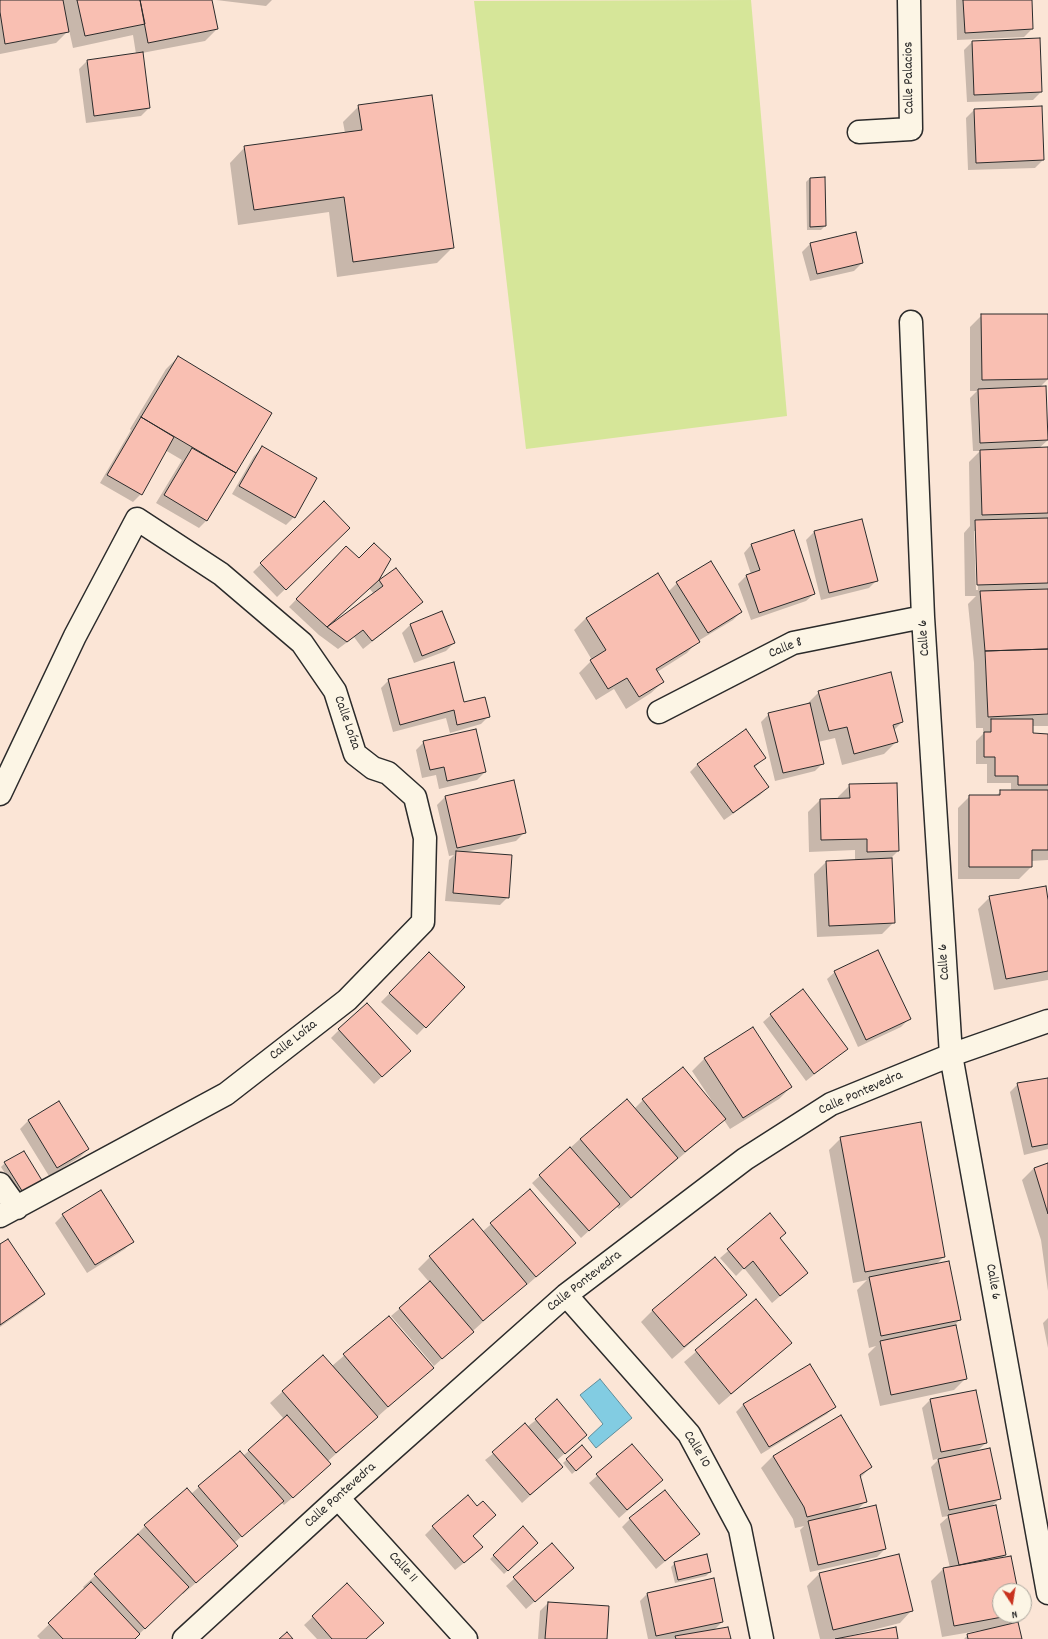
<!DOCTYPE html>
<meta charset="utf-8">
<style>
body{margin:0}
#map{position:relative;width:1048px;height:1639px;overflow:hidden;background:#fbe5d6;font-family:Dekko,sans-serif}
canvas{display:block}
.north{position:absolute;left:992px;top:1583px;width:40px;height:40px;box-sizing:border-box;background:#fcf5e5;border:1px solid #a8a49b;border-radius:50%;rotate:168deg;font-size:11px;font-weight:700;line-height:16px;text-align:center;color:#2b2b2b}
.north::after{content:'';display:block;margin:auto;width:14px;height:18px;background:#c8321e;clip-path:polygon(50% 0,100% 100%,50% 72%,0 100%)}
</style>
<div id="map">
<canvas width="1048" height="1639"></canvas>
<div class="north">N</div>
</div>
<script>
const ctx = document.querySelector('canvas').getContext('2d');
ctx.lineJoin = 'round';
function paint(path, color) {
  ctx.fillStyle = color;
  ctx.fill(path, 'evenodd');
}
function toPath(rows) {
  const path = new Path2D();
  for (const r of rows) {
    path.moveTo(r[0], r[1]);
    for (let i = 2; i < r.length; i += 2) path.lineTo(r[i], r[i + 1]);
  }
  return path;
}
function strokePath(path, color, width, dash) {
  ctx.strokeStyle = color;
  ctx.lineWidth = width;
  ctx.lineCap = dash ? 'butt' : 'round';
  ctx.setLineDash(dash || []);
  ctx.stroke(path);
}
function label(font, color, halo, rows, align = 'center') {
  ctx.font = font + ' Dekko,sans-serif';
  ctx.lineWidth = 3;
  ctx.setLineDash([]);
  ctx.textBaseline = 'middle';
  ctx.strokeStyle = halo;
  ctx.fillStyle = color;
  for (const [text, x, y, turn = 0] of rows) {
    ctx.save();
    ctx.translate(x, y);
    ctx.rotate((+turn || 0) * Math.PI / 180);
    ctx.textAlign = isNaN(turn) ? turn : align;
    if (halo) ctx.strokeText(text, 0, 0);
    ctx.fillText(text, 0, 0);
    ctx.restore();
  }
}
const green = toPath([
 [751,0,787,416,526,449,474,1]
]);
const water = toPath([
 [600,1379,632,1418,596,1448,588,1438,603,1424,580,1395,600,1379]
]);
const shadow = toPath([
 [0,0,211,0,217,29,205,41,142,53,149,108,141,116,86,123,79,69,87,61,136,54,133,35,73,48,69,30,56,43,0,54],
 [216,0,272,0,266,6],
 [956,0,1031,0,1032,29,1024,37,957,40],
 [972,42,1041,92,1033,100,967,102,964,50],
 [359,106,453,247,437,263,337,277,329,212,238,225,230,163,245,147,345,133,343,122],
 [974,110,1043,160,1035,168,968,170,966,118],
 [810,178,824,178,825,226,821,230,807,230,806,182],
 [810,244,862,263,854,271,810,281,802,252],
 [982,315,1048,379,1039,388,1048,440,1038,449,1048,448,1048,726,1032,726,1032,734,1048,735,1048,860,1031,861,1031,867,1019,879,958,879,958,808,970,796,996,796,1001,791,1011,791,1011,783,987,783,987,764,976,764,976,741,983,734,983,728,976,728,974,663,968,604,976,596,965,596,964,533,970,526,969,462,980,451,973,451,970,398,977,391,970,391,970,327],
 [974,531,976,531,978,590,976,590],
 [178,357,271,413,207,520,199,528,156,503,182,460,165,450,141,494,133,502,100,483,131,430,130,429,166,369],
 [262,448,294,517,286,525,232,494,254,456],
 [324,502,348,528,277,597,253,572],
 [861,520,877,580,869,588,821,600,806,540,814,532],
 [751,545,814,594,806,601,751,620,738,584,746,576,751,574,744,553],
 [338,556,359,559,390,559,376,583,396,569,422,602,363,649,354,637,338,649,319,635,289,607],
 [369,588,374,594,331,624],
 [677,583,741,612,733,620,698,641,687,653,657,672,663,682,651,693,626,709,614,689,596,700,579,673,592,660,574,630,586,618,668,592],
 [442,612,454,643,446,651,414,663,402,633,410,625],
 [389,680,463,703,489,716,481,724,450,733,446,718,393,732,381,688],
 [819,692,902,722,893,731,896,742,884,754,842,765,835,738,818,742,823,763,815,771,775,781,761,722,769,714,806,705],
 [424,742,485,772,477,780,439,789,436,775,422,778,416,750],
 [764,758,754,768,768,787,760,795,724,820,690,772,698,764],
 [850,785,898,851,891,858,894,922,882,934,817,937,814,874,826,862,855,860,855,850,809,852,808,812,820,800,838,799,838,797],
 [445,797,524,833,516,841,465,852,508,897,500,905,445,901,449,860,454,855,449,856,437,805],
 [990,897,1048,899,1048,980,994,990,978,909],
 [429,953,464,987,417,1035,381,1002],
 [835,972,909,1019,901,1027,858,1047,827,979],
 [771,1015,846,1049,806,1081,763,1022],
 [753,1028,791,1087,779,1099,730,1129,724,1120,619,1209,616,1206,581,1238,532,1183,580,1139,634,1109,643,1100,713,1105,714,1104,692,1071,704,1059],
 [339,1030,401,1059,374,1084,331,1038],
 [1048,1079,1048,1149,1024,1155,1010,1092,1018,1084],
 [59,1102,88,1149,80,1157,49,1176,20,1129,28,1121],
 [841,1138,944,1257,936,1264,960,1319,955,1325,966,1378,954,1390,880,1406,868,1354,876,1346,869,1348,857,1290,867,1280,853,1283,829,1150],
 [5,1163,42,1182,20,1197,1,1167],
 [1048,1164,1048,1291,1041,1240,1022,1180,1034,1168],
 [530,1191,575,1243,527,1285,526,1283,434,1366,391,1316,430,1283,418,1269,430,1257,472,1221,482,1232],
 [63,1215,132,1241,125,1249,87,1273,55,1223],
 [770,1215,779,1239,807,1273,772,1303,744,1268,736,1276,720,1258],
 [0,1245,44,1294,36,1302,0,1327],
 [746,1295,672,1359,641,1322,653,1310],
 [756,1301,791,1343,719,1405,684,1362],
 [389,1317,432,1368,328,1461,322,1472,284,1505,281,1502,234,1543,237,1546,225,1558,183,1594,182,1593,134,1639,40,1639,37,1636,85,1589,83,1587,134,1539,133,1538,145,1526,186,1489,191,1494,199,1487,243,1456,284,1419,270,1403,282,1392,323,1356,332,1366],
 [1048,1318,1048,1348,1043,1323],
 [975,1391,986,1443,977,1451,999,1499,991,1507,1005,1555,1001,1559,1017,1591,1000,1591,1000,1615,1019,1615,1008,1626,1021,1639,964,1639,968,1635,983,1632,983,1630,942,1637,931,1581,943,1569,950,1568,940,1524,949,1516,942,1517,931,1467,940,1458,933,1460,922,1408,930,1400],
 [744,1404,835,1406,827,1414,761,1454,736,1412],
 [841,1417,871,1467,860,1478,866,1501,856,1511,885,1549,877,1557,810,1572,800,1530,804,1526,795,1528,793,1519,761,1468,773,1456],
 [536,1420,578,1442,556,1461,562,1467,522,1503,485,1460],
 [632,1445,662,1480,619,1518,589,1483],
 [582,1446,587,1461,572,1474,563,1463],
 [477,1507,472,1536,474,1555,455,1570,425,1535,433,1527],
 [630,1519,698,1534,656,1569,622,1527],
 [523,1528,537,1543,504,1574,490,1559],
 [552,1545,565,1575,526,1609,506,1586],
 [675,1563,710,1572,706,1576,675,1583,671,1567],
 [819,1574,911,1611,900,1623,837,1639,820,1639,807,1586],
 [347,1585,365,1639,317,1639,304,1625],
 [648,1593,722,1622,713,1631,729,1639,648,1639,640,1601],
 [548,1603,606,1639,538,1639,540,1611]
]);
const building = toPath([
 [0,0,63,0,69,32,5,44,0,12,0,0],
 [77,0,140,0,145,24,85,36,77,0],
 [140,0,212,0,218,29,148,43,140,0],
 [963,0,1032,0,1033,29,965,33,963,0],
 [1040,38,1042,92,974,95,972,41,1040,38],
 [143,52,150,108,94,116,87,60,143,52],
 [432,95,454,248,353,262,344,197,254,210,244,146,362,130,358,105,432,95],
 [1042,106,1044,160,976,163,974,109,1042,106],
 [825,177,826,226,810,227,810,178,825,177],
 [856,232,863,263,817,274,810,243,856,232],
 [981,314,1048,314,1048,379,982,380,981,314],
 [178,356,272,413,236,473,141,417,178,356],
 [1046,386,1048,440,980,443,978,389,1046,386],
 [141,417,174,437,142,495,107,475,141,417],
 [262,446,317,478,295,518,239,486,262,446],
 [1048,447,1048,513,982,515,980,450,1048,447],
 [192,448,236,473,207,521,164,495,192,448],
 [324,501,350,528,286,590,260,563,324,501],
 [1048,518,1048,583,977,585,975,520,1048,518],
 [862,519,878,581,829,593,814,531,862,519],
 [794,530,815,594,759,613,746,575,760,570,751,544,794,530],
 [374,543,391,559,379,580,327,627,296,599,346,546,359,558,374,543],
 [711,561,742,612,708,633,676,582,711,561],
 [396,568,423,602,372,641,363,630,347,642,327,627,383,586,379,580,396,568],
 [658,573,700,642,656,669,664,682,639,697,627,678,608,689,590,660,606,650,586,618,658,573],
 [1048,589,1048,649,985,651,980,591,1048,589],
 [442,611,455,643,422,656,410,624,442,611],
 [1048,649,1048,714,988,717,985,651,1048,649],
 [454,662,464,702,485,697,490,717,457,725,454,710,400,725,388,679,454,662],
 [891,672,903,722,893,725,898,742,854,754,847,727,829,731,818,691,891,672],
 [810,703,824,764,783,773,768,713,810,703],
 [991,719,1033,719,1033,733,1048,734,1048,785,1018,785,1018,776,995,776,995,757,984,757,984,732,991,732,991,719],
 [476,729,486,772,447,781,444,767,430,770,423,741,476,729],
 [746,729,766,758,754,766,769,787,733,813,697,764,746,729],
 [514,780,526,833,457,848,445,796,514,780],
 [897,783,899,851,867,852,867,839,821,840,820,799,850,798,849,784,897,783],
 [1000,790,1048,790,1048,850,1032,850,1032,867,969,867,969,795,1000,795,1000,790],
 [456,851,512,855,509,898,453,893,456,851],
 [892,858,895,923,829,926,826,861,892,858],
 [1046,886,1048,900,1048,971,1006,979,989,896,1046,886],
 [878,950,911,1019,866,1040,834,971,878,950],
 [429,952,465,987,426,1028,389,993,429,952],
 [803,989,848,1049,814,1074,770,1014,803,989],
 [367,1003,411,1051,382,1077,338,1029,367,1003],
 [753,1027,792,1087,743,1118,704,1058,753,1027],
 [683,1067,726,1119,685,1152,642,1099,683,1067],
 [1048,1078,1048,1144,1032,1147,1017,1083,1048,1078],
 [627,1099,678,1158,631,1198,580,1139,627,1099],
 [59,1101,89,1149,57,1168,28,1120,59,1101],
 [921,1122,945,1257,865,1272,840,1137,921,1122],
 [570,1147,620,1204,589,1231,539,1175,570,1147],
 [24,1151,43,1182,24,1194,4,1162,24,1151],
 [1048,1163,1048,1214,1034,1168,1048,1163],
 [530,1189,576,1243,536,1277,490,1223,530,1189],
 [101,1190,134,1242,95,1265,62,1214,101,1190],
 [770,1213,786,1233,780,1238,808,1273,780,1296,753,1261,744,1269,727,1249,770,1213],
 [473,1219,527,1284,483,1321,429,1256,473,1219],
 [8,1239,45,1294,0,1325,0,1244,8,1239],
 [715,1257,747,1295,684,1347,652,1310,715,1257],
 [949,1261,961,1320,881,1336,869,1277,949,1261],
 [430,1281,474,1332,442,1359,399,1308,430,1281],
 [756,1299,792,1343,731,1394,695,1350,756,1299],
 [389,1316,434,1368,388,1407,343,1354,389,1316],
 [956,1325,967,1379,891,1395,880,1341,956,1325],
 [323,1355,378,1417,336,1453,282,1391,323,1355],
 [810,1364,836,1407,769,1447,743,1404,810,1364],
 [976,1390,987,1443,941,1452,930,1399,976,1390],
 [557,1399,587,1435,565,1454,535,1419,557,1399],
 [287,1415,331,1464,293,1498,248,1450,287,1415],
 [841,1415,872,1467,860,1475,867,1502,807,1517,804,1507,773,1456,841,1415],
 [525,1423,563,1467,530,1495,492,1452,525,1423],
 [632,1444,663,1480,627,1510,596,1474,632,1444],
 [582,1445,592,1457,576,1471,566,1459,582,1445],
 [990,1448,1001,1499,949,1510,938,1459,990,1448],
 [240,1451,284,1501,242,1537,198,1486,240,1451],
 [187,1488,238,1546,196,1583,144,1525,187,1488],
 [665,1490,700,1534,665,1561,629,1518,665,1490],
 [468,1495,477,1506,483,1501,496,1515,473,1536,483,1547,464,1563,432,1526,468,1495],
 [876,1505,886,1549,818,1565,808,1521,876,1505],
 [996,1505,1006,1555,959,1565,948,1515,996,1505],
 [523,1526,538,1543,508,1571,493,1555,523,1526],
 [138,1534,189,1587,145,1629,94,1574,138,1534],
 [552,1543,574,1568,535,1602,513,1577,552,1543],
 [707,1554,711,1572,678,1580,674,1562,707,1554],
 [899,1554,913,1611,833,1630,819,1573,899,1554],
 [1011,1556,1018,1591,1000,1591,1000,1615,1013,1615,954,1626,943,1568,1011,1556],
 [714,1578,723,1622,656,1636,647,1593,714,1578],
 [91,1582,140,1634,135,1639,63,1639,48,1623,91,1582],
 [347,1583,384,1623,366,1639,332,1639,312,1616,347,1583],
 [548,1602,609,1606,607,1639,545,1639,548,1602],
 [1018,1622,1022,1639,968,1639,967,1634,1018,1622],
 [728,1627,731,1639,676,1639,675,1636,728,1627],
 [896,1627,898,1639,835,1639,896,1627],
 [287,1632,293,1639,279,1639,287,1632]
]);
const minor = toPath([
 [859,132,911,129,909,0],
 [911,322,923,617,951,1055,1048,1593],
 [659,712,793,643,923,617],
 [0,794,75,636,137,519,221,574,302,643,335,691,355,754,373,768,388,773,415,797,425,838,423,922,347,1000,226,1094,0,1216],
 [0,1184,17,1208],
 [566,1295,689,1434,740,1529,762,1639],
 [338,1498,466,1639],
 [184,1639,338,1498,566,1295,745,1159,831,1104,951,1055,1048,1021]
]);
const streetNames = [
 ["Calle Palacios",910,78,-91],
 ["Calle 6",925,638,-94],
 ["Calle 8",786,649,-22],
 ["Calle Loíza",346,723,71],
 ["Calle 6",945,962,-94],
 ["Calle Loíza",294,1041,-38],
 ["Calle Pontevedra",861,1094,-24],
 ["Calle Pontevedra",585,1282,-38],
 ["Calle 6",992,1282,80],
 ["Calle 10",696,1450,59],
 ["Calle Pontevedra",341,1496,-42],
 ["Calle 11",402,1568,48]
];
paint(green, '#d6e699');
paint(water, '#82cce2');
strokePath(water, '#5f8c99', 1);
paint(shadow, '#0003');
paint(building, '#f9bfb2');
strokePath(building, '#2b2b2b', 1);
strokePath(minor, '#2b2b2b', 25);
strokePath(minor, '#fcf5e5', 22);
label('14px', '#2b2b2b', '#fcf5e5', streetNames);
</script>
